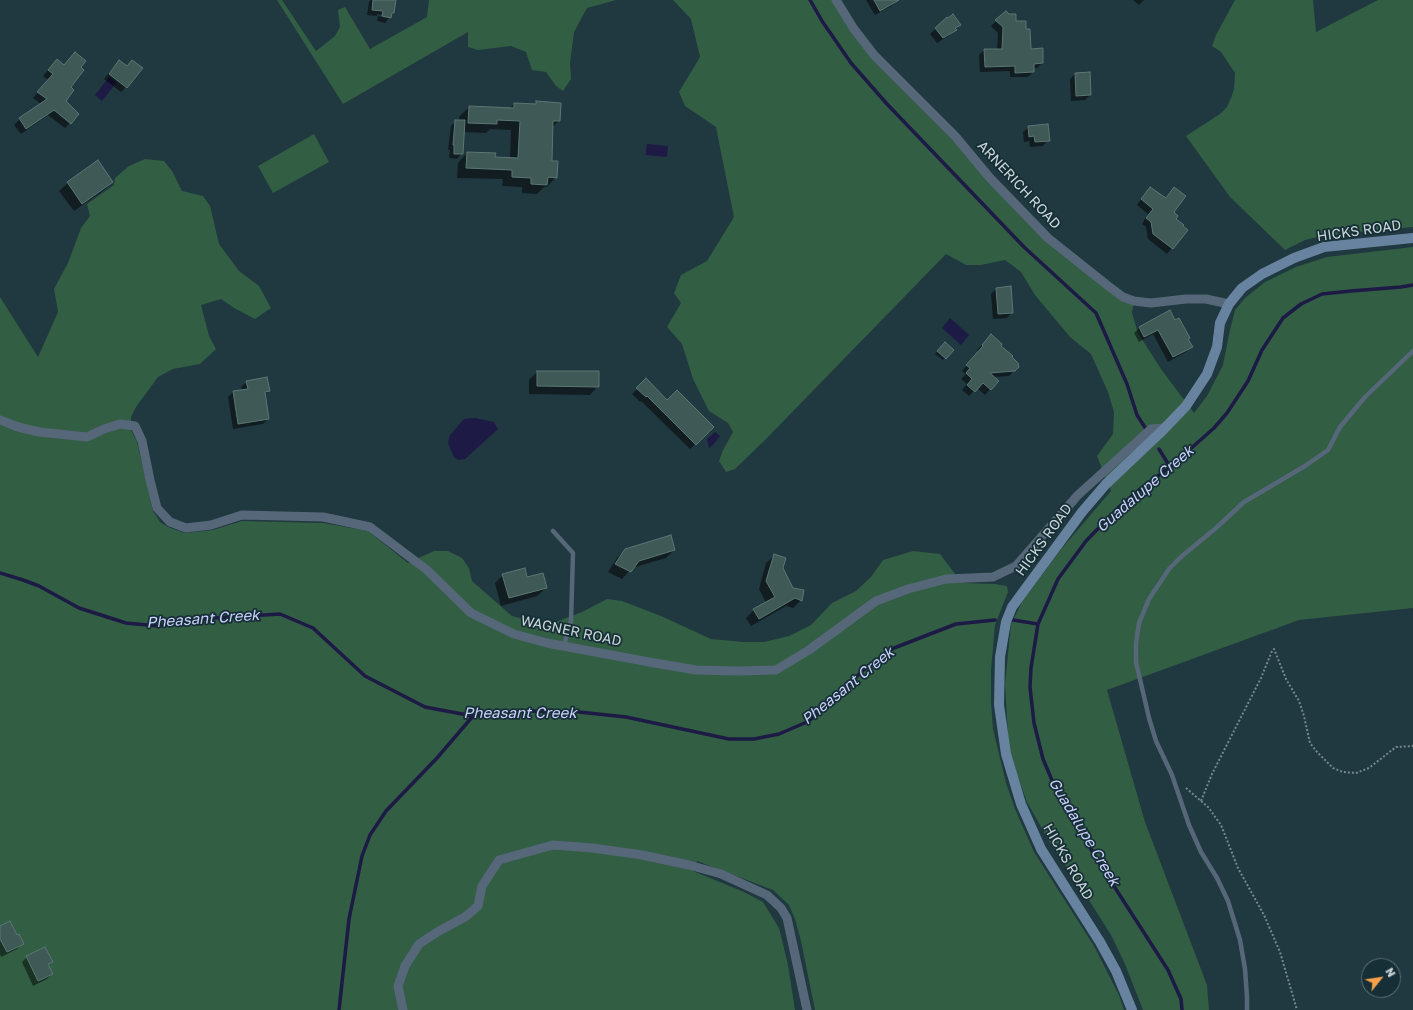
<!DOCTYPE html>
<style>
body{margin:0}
#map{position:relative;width:1413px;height:1010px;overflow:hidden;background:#20383f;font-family:"Golos Text",sans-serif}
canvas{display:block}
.north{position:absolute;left:1361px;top:958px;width:40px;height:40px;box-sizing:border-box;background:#162e35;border:1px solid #5e7277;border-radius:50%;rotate:60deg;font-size:11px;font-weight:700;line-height:16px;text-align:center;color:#c9d7db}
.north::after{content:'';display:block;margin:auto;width:14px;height:18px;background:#f7a14a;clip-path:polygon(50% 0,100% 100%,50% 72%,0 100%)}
</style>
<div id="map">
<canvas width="1413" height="1010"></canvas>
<div class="north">N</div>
</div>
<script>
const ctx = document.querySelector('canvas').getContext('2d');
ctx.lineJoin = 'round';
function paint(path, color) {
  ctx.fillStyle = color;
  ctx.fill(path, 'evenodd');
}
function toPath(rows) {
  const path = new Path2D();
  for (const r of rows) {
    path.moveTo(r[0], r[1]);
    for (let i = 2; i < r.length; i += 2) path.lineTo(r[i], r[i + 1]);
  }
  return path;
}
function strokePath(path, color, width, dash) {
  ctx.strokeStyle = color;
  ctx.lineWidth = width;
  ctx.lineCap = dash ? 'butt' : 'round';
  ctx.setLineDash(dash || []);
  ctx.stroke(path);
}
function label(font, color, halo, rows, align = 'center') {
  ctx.font = font + ' "Golos Text",sans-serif';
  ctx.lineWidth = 3.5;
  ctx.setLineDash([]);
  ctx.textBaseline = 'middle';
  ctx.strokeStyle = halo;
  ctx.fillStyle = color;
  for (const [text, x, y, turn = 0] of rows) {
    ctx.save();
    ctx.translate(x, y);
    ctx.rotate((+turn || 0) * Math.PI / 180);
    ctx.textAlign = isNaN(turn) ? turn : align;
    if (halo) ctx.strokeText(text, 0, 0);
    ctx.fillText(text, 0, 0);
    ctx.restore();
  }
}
const green = toPath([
 [277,0,282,0,316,51,335,36,340,27,338,10,345,7,370,49,427,17,429,0,616,0,587,8,574,32,570,63,571,79,563,91,556,86,546,72,532,70,526,52,511,46,478,50,468,47,468,32,343,104],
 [673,0,836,0,854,29,1048,238,1134,301,1132,313,1138,333,1161,369,1194,413,1207,396,1223,365,1229,334,1235,310,1245,298,1265,282,1296,267,1327,257,1413,247,1413,608,1299,620,1107,690,1145,822,1207,985,1209,1010,1143,1010,1125,964,1111,935,1082,889,1050,843,1027,802,1009,753,1005,685,1011,624,1022,602,1063,547,1111,491,1097,456,1113,434,1114,412,1108,392,1091,354,1070,337,1035,295,1021,272,1005,260,981,265,966,265,946,254,766,439,735,469,726,472,719,461,723,450,733,432,728,423,709,411,693,379,682,344,667,327,681,303,674,293,681,275,707,261,734,217,716,127,685,106,679,92,700,57,691,19],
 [1235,0,1313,0,1316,32,1378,0,1413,0,1413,227,1321,236,1305,240,1285,250,1230,197,1186,136,1220,114,1227,107,1231,98,1234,89,1235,73,1221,52,1212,46,1216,35],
 [314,134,329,162,273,193,258,166],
 [145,159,164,161,172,171,182,191,203,196,210,206,219,244,239,271,259,286,271,308,255,319,234,308,221,299,201,305,209,336,216,349,200,364,173,369,158,377,136,407,131,417,131,430,137,442,153,511,160,522,168,527,185,533,213,530,242,521,323,523,368,531,408,563,434,551,448,551,462,558,469,568,472,581,512,616,548,625,582,612,607,599,622,601,661,616,711,639,744,642,764,642,789,636,811,625,832,603,856,591,871,577,883,560,913,551,940,554,962,583,995,584,1007,586,1008,592,995,625,991,670,991,702,993,729,1006,783,1015,809,1034,852,1094,946,1119,995,1124,1010,815,1010,801,941,795,919,789,905,773,890,697,861,693,871,744,892,763,902,779,928,788,965,795,1010,0,1010,0,297,38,357,58,312,54,289,68,263,81,228,90,216,87,204,114,185,115,178,129,166]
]);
const water = toPath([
 [109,77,117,82,102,101,95,95],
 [647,144,668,146,667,157,646,155,646,149],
 [950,318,969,335,961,345,942,328],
 [475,418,494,422,498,429,465,459,458,460,454,457,448,443,450,435,464,419],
 [715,432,720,436,713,445,709,448,707,439]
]);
const shadow = toPath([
 [371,0,394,0,393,13,385,23,377,21,378,16,367,15,369,2],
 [377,14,390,16,388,18,377,16],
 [866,0,895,0,896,1,891,6,875,15],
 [1133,0,1144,0,1139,5],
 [946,19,959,25,950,35,937,43,930,34],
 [996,21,1015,22,1025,30,1030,50,1042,63,1037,68,1033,68,1033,72,1028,77,1010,77,1010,71,980,72,979,55,984,50,997,50,998,33,991,26],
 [119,61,126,87,121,92,104,79],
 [52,66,79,68,69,87,64,101,70,123,65,128,48,115,21,134,14,125,20,119,41,104,33,98,48,80,43,76],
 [1075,74,1090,95,1085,100,1071,101,1070,79],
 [536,102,559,121,552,127,551,162,556,177,547,187,544,187,537,194,522,193,522,187,502,186,503,179,457,178,458,163,467,153,494,158,510,159,511,130,490,129,486,133,463,132,462,153,457,159,449,158,450,150,448,150,451,126,456,121,459,121,459,117,469,107,509,109,514,104,534,105],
 [1029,127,1048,140,1043,146,1030,147,1029,141,1024,142,1023,132],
 [112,182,104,190,74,211,59,191,68,183],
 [1174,189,1172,213,1175,219,1186,230,1167,254,1148,239,1146,227,1142,224,1148,214,1137,205,1145,194,1165,199],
 [996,289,1012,312,1007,318,993,319,991,294],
 [1170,311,1191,347,1186,352,1168,362,1153,334,1139,342,1134,333,1139,328],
 [986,341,1000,346,1017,367,1009,376,993,377,990,389,985,395,977,388,969,396,962,390,967,384,961,379,966,374,962,371,979,352,977,350],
 [945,343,953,350,943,360,935,354],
 [537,372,598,386,590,395,529,394,529,380],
 [646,380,667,401,713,427,690,449,641,401,640,402,632,394],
 [247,382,268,391,265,395,268,419,263,424,233,429,228,397,233,392,242,390,241,387],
 [625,550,674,550,666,558,632,568,622,579,608,572,617,558],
 [774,556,793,589,801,600,793,608,786,606,751,626,746,618,754,610,766,603,759,589,766,563],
 [503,575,527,578,546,588,537,596,501,606,495,583],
 [0,927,16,936,22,944,17,949,1,957,0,954],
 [27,957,51,961,48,965,52,974,47,979,33,986,22,962]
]);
const stream = toPath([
 [810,0,822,21,851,63,887,104,1024,247,1096,313,1127,384,1137,415,1146,429],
 [1159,449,1170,467],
 [0,573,23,580,39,586,79,608,126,623,158,626,214,618,280,614,313,628,365,676,425,707,473,716,531,711,579,712,626,717,729,739,754,739,779,734,807,722,830,705,862,671,894,648,956,624,995,620],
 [1013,620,1038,624],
 [339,1010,349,919,362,856,370,835,386,811,437,758,473,716],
 [1182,1010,1181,999,1168,970,1101,866,1057,792,1043,759,1034,723,1030,687,1031,668,1038,624,1058,579,1086,541,1120,506,1139,490,1170,467,1214,428,1227,413,1248,381,1262,350,1283,318,1301,304,1322,294,1351,291,1401,287,1413,285]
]);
const building = toPath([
 [373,0,396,0,394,13,392,13,391,18,382,16,383,11,372,10,373,0],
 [874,0,899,0,880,11,874,0],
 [1006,11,1009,14,1016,14,1016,21,1026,21,1026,29,1030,29,1031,49,1043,48,1043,63,1034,64,1034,72,1015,73,1015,66,985,67,984,49,1002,49,1003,27,995,20,1006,11],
 [953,14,961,25,955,28,957,30,943,38,935,28,947,17,948,18,953,14],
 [75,52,86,61,81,67,84,70,71,87,74,90,66,101,79,114,71,124,54,110,26,129,19,118,47,99,37,92,53,74,48,70,57,59,64,65,75,52],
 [119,60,127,66,132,60,143,68,127,88,109,74,119,60],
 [1090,72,1091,95,1076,96,1075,73,1090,72],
 [536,101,561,103,560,121,553,121,552,161,558,161,557,178,548,177,547,185,531,184,531,178,512,177,512,170,466,168,467,152,496,153,495,157,518,158,520,121,497,120,497,124,468,123,469,106,514,108,514,103,536,104,536,101],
 [455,120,465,120,463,154,454,154,454,145,453,145,455,120],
 [1048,124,1050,141,1035,142,1034,136,1029,137,1028,126,1048,124],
 [98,160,113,182,82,204,67,182,98,160],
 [1150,187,1166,198,1174,187,1186,196,1174,212,1178,216,1176,219,1184,225,1183,226,1188,230,1173,249,1153,234,1151,222,1146,218,1153,209,1141,199,1150,187],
 [1011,286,1013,313,998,314,996,288,1011,286],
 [1170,310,1175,320,1179,318,1190,338,1188,339,1193,347,1173,357,1158,330,1144,337,1139,327,1170,310],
 [991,334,1002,344,1001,346,1013,356,1012,357,1018,363,1019,367,1015,371,990,373,999,381,991,390,983,383,975,392,967,385,972,379,966,373,970,368,966,365,983,346,982,345,991,334],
 [945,342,954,350,946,359,937,351,945,342],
 [537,371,599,371,599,387,537,386,537,371],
 [267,377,270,391,265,392,269,419,238,424,233,391,248,389,246,381,267,377],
 [646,378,667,400,677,390,714,427,696,445,647,396,646,397,636,388,646,378],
 [671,535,675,550,639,561,631,572,615,564,625,549,671,535],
 [774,554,786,558,783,568,793,588,804,590,802,601,795,598,759,619,753,609,775,597,766,581,774,554],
 [525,568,527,577,543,573,547,588,509,598,502,574,525,568],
 [10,921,17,935,19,934,24,944,7,952,0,939,0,926,10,921],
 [45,947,53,962,48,964,53,974,38,981,26,956,45,947]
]);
const path = toPath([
 [1186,788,1208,807,1221,825,1238,868,1264,915,1280,952,1297,1010],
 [1201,801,1212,774,1261,678,1272,651,1274,649,1286,679,1299,701,1304,716,1310,743,1317,752,1333,768,1343,772,1356,773,1369,768,1396,747,1413,746]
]);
const lane = toPath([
 [553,531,573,553,571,621,564,645],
 [1247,1010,1247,997,1245,969,1240,940,1228,901,1217,878,1201,852,1189,825,1172,775,1156,741,1149,718,1136,662,1136,643,1139,623,1149,599,1169,569,1182,556,1216,528,1244,502,1305,466,1328,450,1340,427,1365,397,1413,351]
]);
const street = toPath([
 [836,0,854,29,874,55,955,136,990,178,1048,238,1107,285,1123,297,1134,301,1151,303,1186,299,1206,299,1229,304],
 [0,420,18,427,39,432,87,437,104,429,120,424,135,426,142,441,150,480,157,508,170,522,186,528,211,525,242,515,323,517,370,527,427,570,471,613,514,634,547,643,649,662,696,670,738,671,776,670,809,650,876,601,908,589,946,579,993,577,1016,566,1078,495,1151,429,1164,428],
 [403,1010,398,986,405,966,419,944,439,931,465,917,478,906,482,886,499,860,553,845,593,848,642,855,689,865,721,874,767,895,781,908,787,918,807,1010]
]);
const secondary = toPath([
 [1132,1010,1116,971,1100,942,1041,849,1021,804,1006,754,999,705,1000,657,1006,622,1012,607,1082,512,1106,484,1163,430,1186,406,1207,374,1217,347,1220,323,1229,304,1242,288,1262,274,1294,258,1324,247,1413,238]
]);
const streetNames = [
 ["ARNERICH ROAD",1019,185,47],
 ["HICKS ROAD",1359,231,-8],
 ["HICKS ROAD",1044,540,-54],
 ["WAGNER ROAD",571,631,12],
 ["HICKS ROAD",1068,862,60]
];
const waterNames = [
 ["Guadalupe Creek",1145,489,-41],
 ["Pheasant Creek",203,619,-4],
 ["Pheasant Creek",848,686,-39],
 ["Pheasant Creek",520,713],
 ["Guadalupe Creek",1084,832,59]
];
paint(green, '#325e44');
paint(water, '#1d1a46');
paint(shadow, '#0007');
strokePath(stream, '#1d1a46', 3.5);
paint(building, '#3e5956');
strokePath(building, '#5b7774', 1);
strokePath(path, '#75888e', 2, [2, 2]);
strokePath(lane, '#566779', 4.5);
strokePath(street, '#566779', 9);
strokePath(secondary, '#68839f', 10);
label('14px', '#c9d7db', '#162e35', streetNames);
label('italic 15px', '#ccd0ff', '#162e35', waterNames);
</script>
